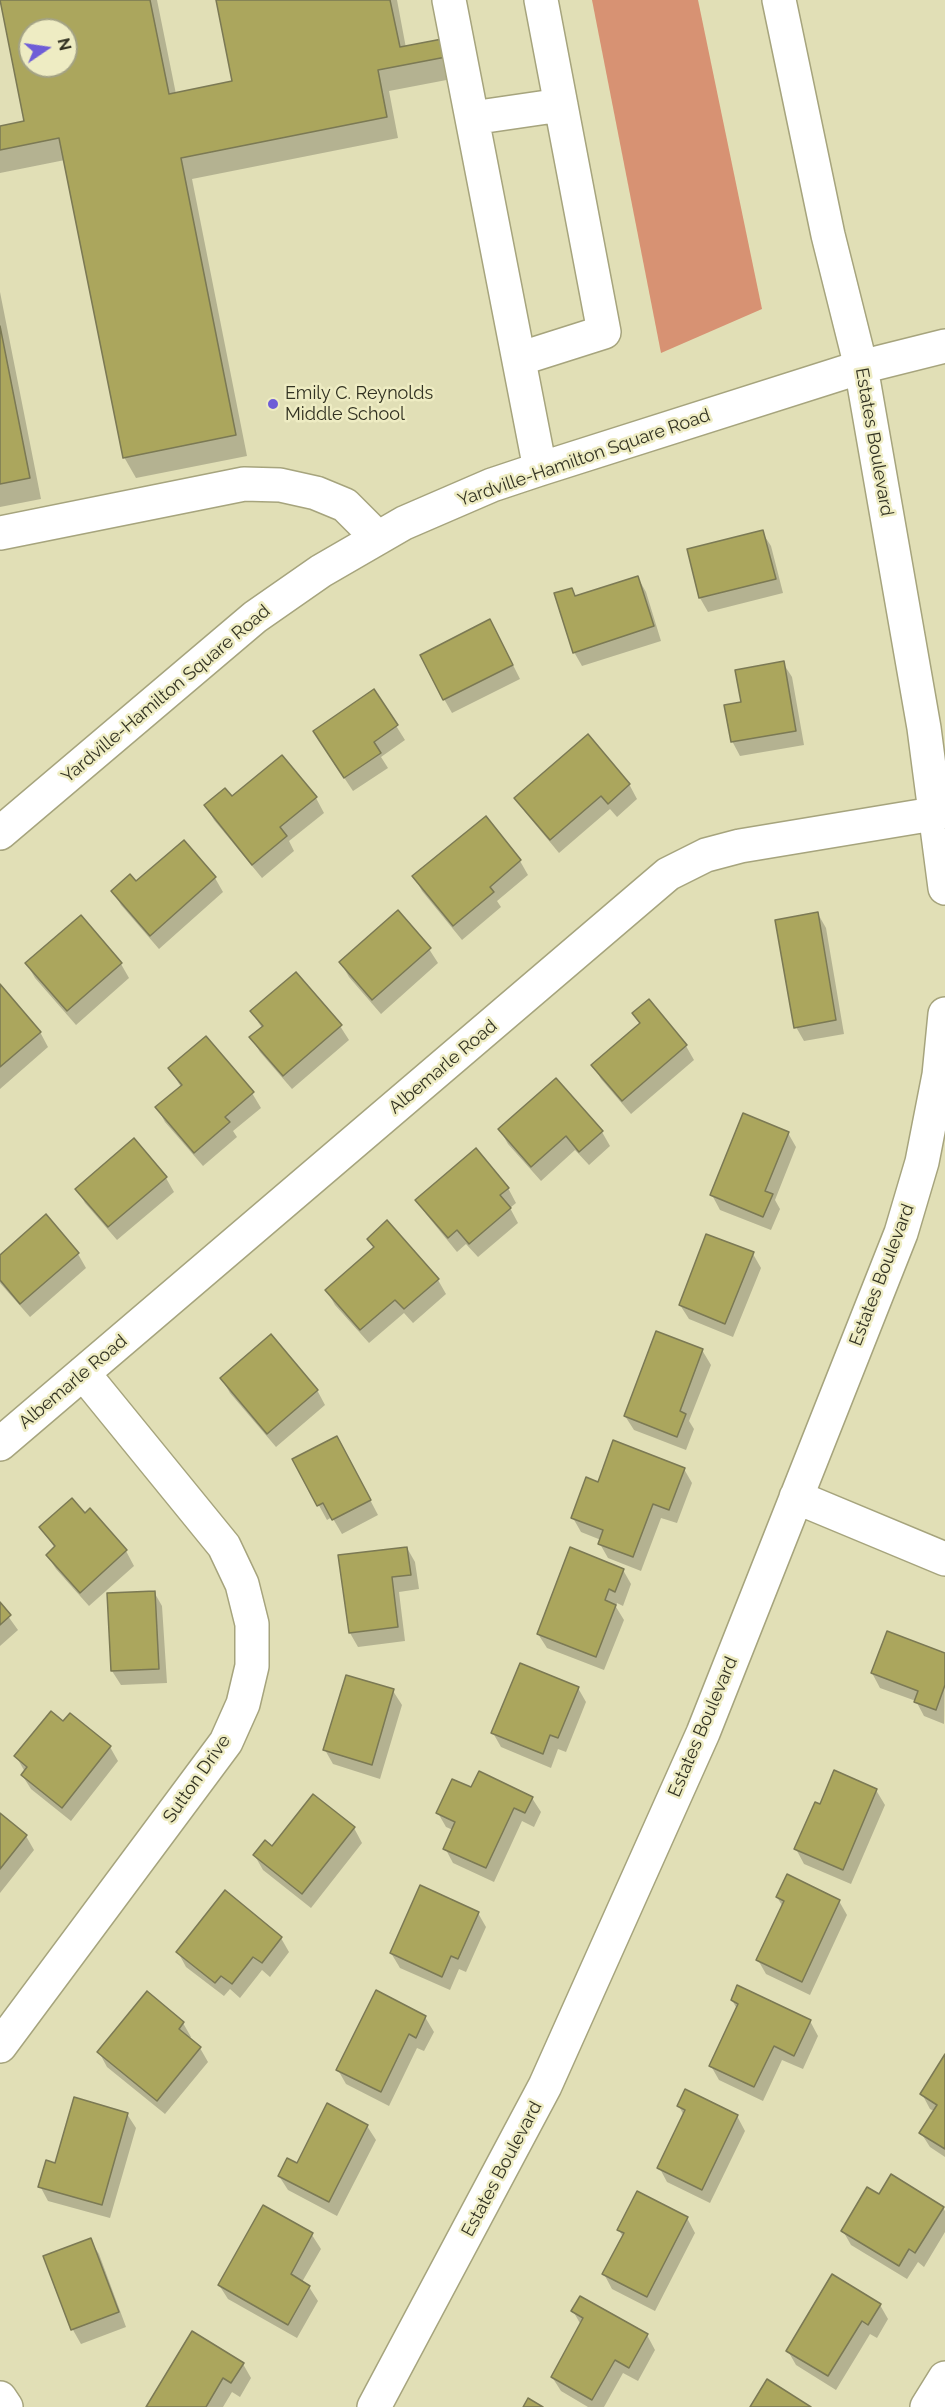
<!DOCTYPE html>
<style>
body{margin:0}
#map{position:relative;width:945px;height:2407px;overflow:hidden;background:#e1dfb6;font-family:Raleway,sans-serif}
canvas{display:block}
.north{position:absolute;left:18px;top:18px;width:60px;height:60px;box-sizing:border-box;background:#eeecc3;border:2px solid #a3a283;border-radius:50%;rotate:77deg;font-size:16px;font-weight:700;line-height:24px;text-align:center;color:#323222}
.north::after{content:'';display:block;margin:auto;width:21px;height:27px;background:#6e5dd7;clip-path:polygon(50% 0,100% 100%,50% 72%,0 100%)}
</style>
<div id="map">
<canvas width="945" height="2407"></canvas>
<div class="north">N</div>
</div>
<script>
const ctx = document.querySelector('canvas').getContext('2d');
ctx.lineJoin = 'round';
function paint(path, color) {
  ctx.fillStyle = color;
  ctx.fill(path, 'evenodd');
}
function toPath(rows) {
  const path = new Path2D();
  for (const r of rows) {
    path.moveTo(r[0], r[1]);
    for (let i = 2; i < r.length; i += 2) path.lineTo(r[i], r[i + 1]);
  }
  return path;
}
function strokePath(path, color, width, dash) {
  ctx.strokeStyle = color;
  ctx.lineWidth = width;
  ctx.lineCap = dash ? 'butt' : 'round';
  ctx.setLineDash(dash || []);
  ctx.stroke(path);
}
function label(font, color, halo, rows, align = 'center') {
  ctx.font = font + ' Raleway,sans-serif';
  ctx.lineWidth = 5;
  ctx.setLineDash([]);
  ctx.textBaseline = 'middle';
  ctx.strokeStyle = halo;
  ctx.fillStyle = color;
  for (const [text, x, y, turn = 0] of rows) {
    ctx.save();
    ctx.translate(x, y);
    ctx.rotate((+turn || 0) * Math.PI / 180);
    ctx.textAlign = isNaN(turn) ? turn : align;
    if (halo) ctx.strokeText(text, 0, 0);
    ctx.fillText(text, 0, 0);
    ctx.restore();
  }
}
const forest = toPath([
 [592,0,698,0,762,309,661,353]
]);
const shadow = toPath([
 [1,0,157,0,176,94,234,82,218,0,397,0,406,48,442,41,457,78,389,91,398,138,192,179,247,456,136,478,124,457,65,160,0,173,0,128,26,122],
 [30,30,66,30,66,66,30,66],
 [0,292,41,499,0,507],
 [762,532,771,546,783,593,708,612,700,598,689,550],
 [638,578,646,592,661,641,582,666,574,652,571,589,576,597],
 [498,635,520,679,452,713,444,699],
 [783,663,792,677,804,745,740,756,732,741,742,703],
 [374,691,405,740,381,757,388,768,353,791,323,746],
 [282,757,316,798,324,813,289,841,294,851,262,878,214,820,206,806,231,798],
 [629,784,637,799,617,817,610,809,559,853,525,812,516,798],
 [485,818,520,861,528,875,497,901,501,907,462,940,422,891,414,876],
 [184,842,215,878,223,892,159,949,121,905,113,891,136,883],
 [818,914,826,928,844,1034,804,1041,796,1027],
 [429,949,438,963,381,1014,349,977,341,963],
 [27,964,121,964,129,978,76,1025,35,978],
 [0,986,40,1032,48,1047,0,1089],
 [252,1012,340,1026,349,1040,292,1089,260,1052,251,1037,262,1028],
 [634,1013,686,1046,694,1060,631,1114,601,1079,593,1065,641,1024],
 [170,1069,252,1093,261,1108,233,1131,237,1137,203,1166,165,1122,157,1107,181,1087],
 [500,1130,602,1132,610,1146,589,1165,575,1150,541,1181,508,1144],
 [788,1133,796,1147,775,1200,780,1209,771,1230,720,1210,712,1195],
 [166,1178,174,1192,117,1240,85,1203,77,1189],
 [508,1188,516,1203,510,1208,518,1223,478,1257,466,1244,457,1252,426,1214,417,1200],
 [369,1239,438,1280,446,1294,413,1323,404,1313,369,1343,335,1305,327,1291,375,1249],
 [78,1254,86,1268,30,1317,0,1283,0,1257],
 [753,1254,761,1268,733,1337,689,1319,680,1305],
 [702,1350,711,1365,689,1421,694,1429,686,1450,634,1430,625,1416],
 [222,1379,317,1390,325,1405,276,1447,230,1393],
 [345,1452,378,1515,342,1534,332,1517,327,1520,294,1460],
 [684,1469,692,1483,677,1523,661,1518,641,1571,608,1558,600,1544,601,1540,581,1532,573,1518,599,1484],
 [90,1510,126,1551,134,1566,89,1606,56,1569,47,1555,55,1548,41,1528,85,1515],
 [407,1548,415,1562,419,1589,399,1592,405,1641,358,1647,350,1633,340,1557],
 [623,1570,631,1584,623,1606,617,1603,616,1607,624,1620,604,1670,547,1648,538,1634],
 [154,1592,162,1606,167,1683,121,1685,112,1671],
 [0,1605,18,1630,0,1646],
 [945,1655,944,1724,924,1716,916,1701,880,1688,872,1673],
 [578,1688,586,1702,566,1752,558,1749,551,1768,501,1747,493,1733],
 [393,1691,402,1705,380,1779,333,1764,325,1750],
 [110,1747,118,1761,71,1821,31,1789,22,1775,25,1772,16,1756],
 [472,1789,532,1798,541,1812,534,1827,522,1821,494,1882,453,1863,445,1848,453,1830,446,1827,438,1813],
 [876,1790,885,1805,851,1884,804,1864,796,1849,820,1806],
 [0,1815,26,1836,34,1850,0,1893],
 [354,1828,362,1843,311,1908,263,1870,255,1856,273,1848],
 [777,1897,839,1901,847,1915,810,1995,766,1974,758,1960,783,1907],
 [478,1913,486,1927,466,1972,459,1969,450,1990,400,1968,391,1953],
 [281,1938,289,1952,270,1977,262,1970,240,1998,230,1989,224,1996,186,1967,178,1952],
 [732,2000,810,2021,818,2036,803,2069,782,2060,763,2101,719,2080,711,2066,737,2009],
 [425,2017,434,2032,424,2051,417,2048,389,2106,346,2084,338,2070],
 [183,2023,191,2037,189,2039,200,2048,208,2062,165,2114,107,2067,99,2052],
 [945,2057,945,2157,930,2147,921,2133,934,2111,930,2109,922,2094],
 [679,2106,737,2116,745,2131,710,2203,667,2182,659,2167,684,2116],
 [127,2114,136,2128,110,2218,48,2201,40,2186],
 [367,2126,376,2140,337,2216,288,2190,279,2176],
 [879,2196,943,2208,945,2211,945,2232,924,2267,918,2262,907,2279,851,2245,843,2231],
 [263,2207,312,2235,321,2249,302,2282,309,2287,318,2301,297,2338,228,2299,219,2285],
 [687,2218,695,2233,655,2311,612,2289,604,2274,623,2237,619,2230],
 [90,2240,99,2254,126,2327,81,2344,73,2330,45,2257],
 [880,2305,888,2319,877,2338,870,2334,836,2390,796,2365,788,2351],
 [573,2311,647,2335,655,2350,638,2381,623,2373,604,2407,588,2407,561,2391,552,2377,581,2325],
 [243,2364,251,2378,240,2397,232,2392,223,2407,147,2407]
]);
const building = toPath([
 [0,0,150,0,169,94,232,81,216,0,390,0,400,47,442,39,446,57,378,70,387,117,181,158,236,435,123,458,59,138,0,150,0,126,24,121,0,0],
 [30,30,66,30,66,66,30,66,30,30],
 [0,326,30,478,0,484,0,326],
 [763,530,776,579,699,598,687,549,763,530],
 [638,576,654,626,573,653,554,593,572,588,575,596,638,576],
 [490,619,513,665,443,700,420,655,490,619],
 [784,661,796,731,731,742,724,705,741,702,735,670,784,661],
 [374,689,398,725,374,742,381,753,344,778,313,731,374,689],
 [588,734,630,784,608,804,601,796,550,840,514,798,588,734],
 [282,755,317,797,280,827,287,836,252,865,204,805,225,788,232,796,282,755],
 [486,816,521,860,490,887,494,892,453,926,412,876,486,816],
 [184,840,216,877,150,936,111,891,130,874,136,881,184,840],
 [398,910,431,948,372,1000,339,962,398,910],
 [818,912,836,1020,794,1028,775,920,818,912],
 [81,915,122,963,67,1011,25,963,81,915],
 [296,972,342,1025,283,1076,249,1037,263,1026,250,1011,296,972],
 [0,984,41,1032,0,1067,0,984],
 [649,999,687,1045,622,1101,591,1065,640,1023,632,1013,649,999],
 [206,1036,254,1092,225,1117,230,1122,194,1153,155,1107,182,1085,168,1068,206,1036],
 [556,1078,603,1131,579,1152,566,1136,531,1167,498,1129,556,1078],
 [743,1113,789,1132,765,1191,773,1194,763,1217,710,1195,743,1113],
 [134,1138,167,1177,108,1227,75,1189,134,1138],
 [476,1148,509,1188,500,1195,511,1208,469,1244,457,1230,448,1238,415,1200,476,1148],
 [46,1214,79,1253,20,1304,0,1280,0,1255,46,1214],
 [387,1220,439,1279,404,1309,395,1300,360,1330,325,1290,374,1247,367,1239,387,1220],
 [706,1234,754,1252,725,1324,679,1305,706,1234],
 [656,1331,703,1349,680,1411,686,1414,677,1437,624,1416,656,1331],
 [271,1334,318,1390,267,1434,220,1378,271,1334],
 [337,1436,371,1500,332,1520,323,1503,317,1506,292,1459,337,1436],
 [613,1440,685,1468,669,1510,653,1504,633,1557,598,1544,603,1530,571,1518,586,1477,598,1482,613,1440],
 [72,1498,85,1513,90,1508,127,1550,80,1593,46,1555,55,1546,39,1527,72,1498],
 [407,1547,411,1575,392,1577,398,1627,349,1633,338,1555,407,1547],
 [570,1547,624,1569,615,1592,609,1589,605,1600,616,1605,596,1657,537,1634,570,1547],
 [155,1591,159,1669,111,1671,107,1593,155,1591],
 [0,1602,11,1615,0,1625,0,1602],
 [887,1631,945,1653,945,1685,936,1710,914,1702,918,1691,871,1673,887,1631],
 [520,1663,579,1687,558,1738,550,1735,543,1754,491,1733,520,1663],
 [346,1675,394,1689,372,1765,323,1750,346,1675],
 [51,1711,63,1721,70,1713,111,1746,62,1808,21,1775,27,1767,14,1756,51,1711],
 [834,1770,877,1789,843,1870,794,1849,815,1802,820,1804,834,1770],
 [479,1771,533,1797,525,1813,514,1808,486,1868,443,1849,455,1822,436,1813,452,1779,471,1787,479,1771],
 [313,1794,355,1827,302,1894,253,1855,265,1840,272,1846,313,1794],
 [0,1813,27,1835,0,1869,0,1813],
 [787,1874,840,1900,802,1982,756,1960,784,1901,776,1897,787,1874],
 [420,1885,479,1912,458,1959,451,1956,442,1977,390,1953,420,1885],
 [225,1890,282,1937,262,1963,253,1957,232,1984,221,1976,215,1983,176,1952,225,1890],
 [737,1985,811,2020,794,2056,774,2046,754,2087,709,2066,738,2004,731,2000,737,1985],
 [376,1990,426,2016,416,2038,409,2034,381,2092,336,2070,376,1990],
 [147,1991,184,2022,179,2029,201,2047,157,2101,97,2052,147,1991],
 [945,2054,945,2149,919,2133,937,2105,920,2094,945,2054],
 [685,2089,738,2115,702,2190,657,2168,685,2110,677,2106,685,2089],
 [74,2097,128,2113,102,2205,38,2187,46,2160,55,2163,74,2097],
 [327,2103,368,2125,329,2202,278,2176,287,2158,297,2163,327,2103],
 [891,2174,944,2207,915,2253,909,2249,899,2266,841,2231,867,2187,879,2194,891,2174],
 [637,2191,688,2217,647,2297,602,2274,624,2233,617,2230,637,2191],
 [263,2205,313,2233,291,2274,310,2286,288,2325,218,2285,263,2205],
 [91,2238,119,2312,71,2330,43,2256,91,2238],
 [832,2274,881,2304,868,2325,862,2321,828,2376,786,2351,832,2274],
 [580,2296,648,2334,629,2368,615,2360,592,2400,551,2377,583,2318,571,2311,580,2296],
 [192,2331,244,2363,231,2383,223,2378,206,2407,146,2407,192,2331],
 [767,2379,811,2407,750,2407,767,2379],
 [528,2398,543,2407,523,2407,528,2398]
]);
const minor = toPath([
 [449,0,540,469],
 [779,0,828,235,861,367,924,728,945,888],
 [472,118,561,105],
 [519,359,604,332,541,0],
 [0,533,244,484,280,485,316,493,345,505,378,538],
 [0,833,255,617,321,571,404,523,492,485,540,469,861,367,945,346],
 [0,1444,668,874,706,855,740,846,945,812],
 [796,1497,945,1559],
 [0,2046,226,1742,243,1704,252,1666,252,1624,242,1584,224,1546,83,1373],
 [0,2398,6,2407],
 [374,2407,545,2086,703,1733,901,1233,922,1162,939,1075,945,1014],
 [927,2407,945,2378]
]);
const markers = [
 [273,404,6,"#6e5dd7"]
];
const poiNames = [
 ["Emily C. Reynolds",285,394],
 ["Middle School",285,415]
];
const streetNames = [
 ["Estates Boulevard",874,442,80],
 ["Yardville-Hamilton Square Road",584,458,-19],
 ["Yardville-Hamilton Square Road",166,694,-40],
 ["Albemarle Road",443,1067,-40],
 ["Estates Boulevard",882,1275,-69],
 ["Albemarle Road",73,1382,-40],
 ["Estates Boulevard",703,1727,-67],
 ["Sutton Drive",197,1779,-55],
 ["Estates Boulevard",502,2169,-62]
];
paint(forest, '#d79273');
paint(shadow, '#0003');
paint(building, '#aba65d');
strokePath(building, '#7b7954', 1.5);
strokePath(minor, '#a6a47d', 36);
strokePath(minor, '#fff', 33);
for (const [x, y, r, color] of markers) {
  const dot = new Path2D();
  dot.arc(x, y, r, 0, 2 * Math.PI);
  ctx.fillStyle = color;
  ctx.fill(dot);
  strokePath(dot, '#eeecc3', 2);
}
label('18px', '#323222', '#eeecc3', poiNames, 'left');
label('18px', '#323222', '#eeecc3', streetNames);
</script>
